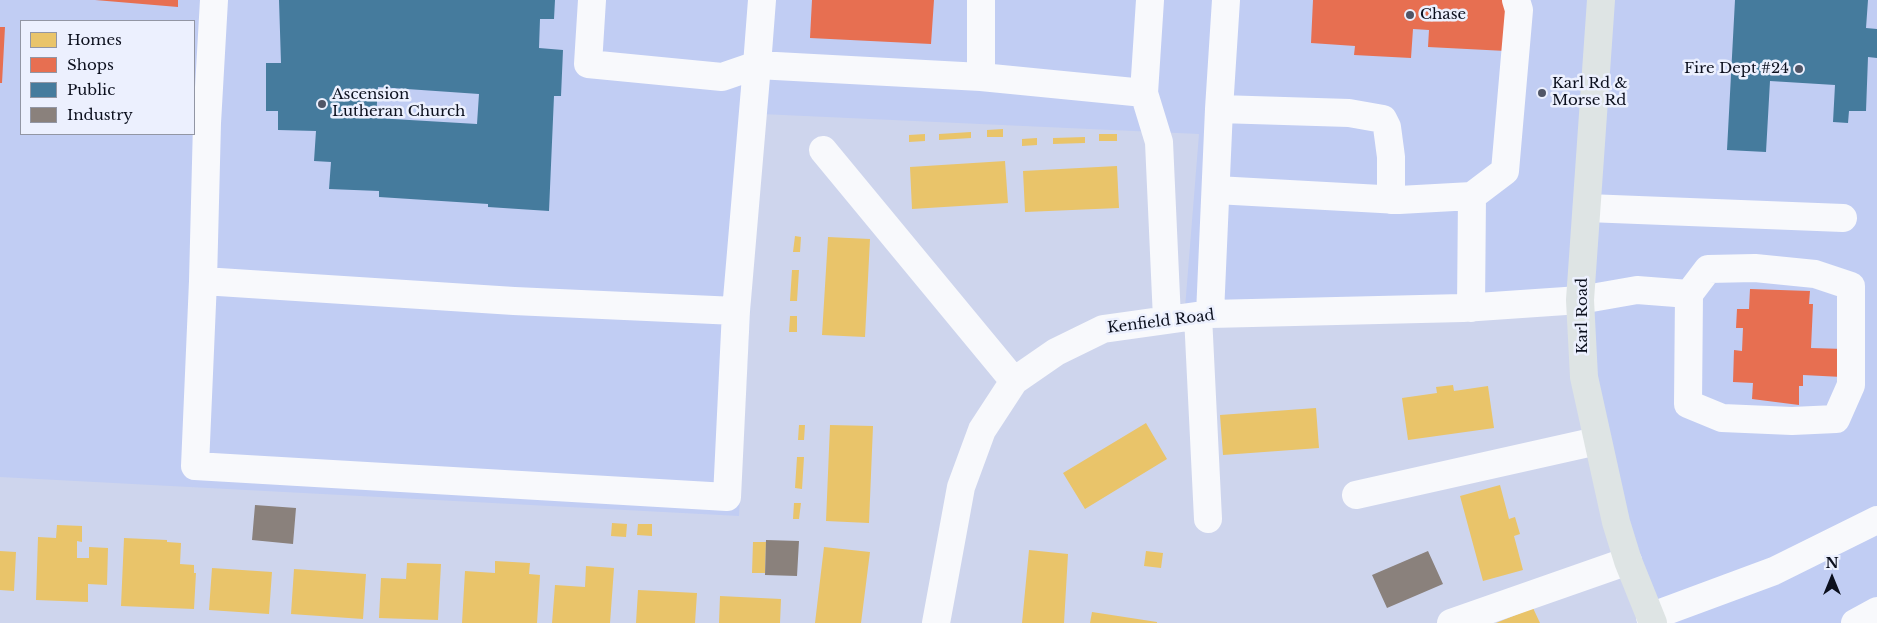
<!DOCTYPE html>
<style>
body{margin:0}
#map{position:relative;width:1877px;height:623px;overflow:hidden;background:#ced5ed;font-family:"Libre Baskerville",serif}
canvas{display:block}
.legend{position:absolute;left:20px;top:20px;width:175px;height:115px;box-sizing:border-box;background:#ecf0fe;border:1px solid #9296a4;margin:0;padding:6px 9px;list-style:none;font-size:15px;color:#0c101e}
.legend li{display:flex;align-items:center;gap:10px;height:25px}
.legend b{width:25px;border:1px solid #9296a4}
.north{position:absolute;left:1807px;top:553px;width:50px;height:50px;-webkit-text-stroke:4px #ecf0fe;paint-order:stroke;rotate:0deg;font-size:14px;font-weight:700;line-height:20px;text-align:center;color:#0c101e}
.north::after{content:'';display:block;margin:auto;width:18px;height:22px;background:#0c101e;clip-path:polygon(50% 0,100% 100%,50% 72%,0 100%)}
</style>
<div id="map">
<canvas width="1877" height="623"></canvas>
<ul class="legend">
<li><b style="height:14px;background:#e9c46a"></b>Homes</li>
<li><b style="height:14px;background:#e76f51"></b>Shops</li>
<li><b style="height:14px;background:#457b9d"></b>Public</li>
<li><b style="height:14px;background:#8a817c"></b>Industry</li>
</ul>
<div class="north">N</div>
</div>
<script>
const ctx = document.querySelector('canvas').getContext('2d');
ctx.lineJoin = 'round';
function paint(path, color) {
  ctx.fillStyle = color;
  ctx.fill(path, 'evenodd');
}
function toPath(rows) {
  const path = new Path2D();
  for (const r of rows) {
    path.moveTo(r[0], r[1]);
    for (let i = 2; i < r.length; i += 2) path.lineTo(r[i], r[i + 1]);
  }
  return path;
}
function strokePath(path, color, width, dash) {
  ctx.strokeStyle = color;
  ctx.lineWidth = width;
  ctx.lineCap = dash ? 'butt' : 'round';
  ctx.setLineDash(dash || []);
  ctx.stroke(path);
}
function label(font, color, halo, rows, align = 'center') {
  ctx.font = font + ' "Libre Baskerville",serif';
  ctx.lineWidth = 5;
  ctx.setLineDash([]);
  ctx.textBaseline = 'middle';
  ctx.strokeStyle = halo;
  ctx.fillStyle = color;
  for (const [text, x, y, turn = 0] of rows) {
    ctx.save();
    ctx.translate(x, y);
    ctx.rotate((+turn || 0) * Math.PI / 180);
    ctx.textAlign = isNaN(turn) ? turn : align;
    if (halo) ctx.strokeText(text, 0, 0);
    ctx.fillText(text, 0, 0);
    ctx.restore();
  }
}
const built = toPath([
 [0,0,1877,0,1877,623,1662,623,1617,527,1573,291,1185,308,1199,134,761,114,739,516,0,477],
 [21,21,194,21,194,134,21,134]
]);
const homes = toPath([
 [1003,129,1003,137,987,137,987,130],
 [971,132,971,138,939,140,939,134],
 [925,134,925,141,909,142,909,135],
 [1099,134,1117,134,1117,141,1099,141],
 [1085,137,1085,143,1053,144,1053,138],
 [1037,138,1037,145,1022,146,1022,139],
 [1005,161,1008,203,912,209,910,167],
 [1117,166,1119,208,1025,212,1023,171],
 [795,236,801,237,800,252,793,252],
 [828,237,870,239,865,337,822,335],
 [792,270,799,270,797,301,790,301],
 [790,316,797,316,797,332,789,332],
 [1453,385,1454,391,1488,386,1494,428,1408,440,1402,398,1437,393,1436,387],
 [1316,408,1319,448,1223,455,1220,415],
 [1146,423,1167,459,1085,509,1063,473],
 [799,425,805,425,804,440,798,440],
 [830,425,873,426,869,523,826,521],
 [797,457,804,457,802,489,795,488],
 [1500,485,1509,519,1515,517,1520,534,1514,536,1523,570,1483,581,1460,496],
 [794,503,801,503,799,519,793,519],
 [612,523,627,524,626,537,611,536],
 [638,524,652,524,652,536,637,535],
 [57,525,82,526,82,542,77,541,77,558,89,558,89,547,108,548,107,585,88,584,88,602,36,600,38,537,56,538],
 [124,538,167,540,167,542,181,543,180,564,194,565,194,573,196,573,194,609,121,606],
 [753,542,766,542,765,573,752,573],
 [824,547,870,552,861,623,815,623],
 [1029,550,1068,554,1064,623,1022,623],
 [0,551,16,552,14,591,0,590],
 [1146,551,1163,553,1161,568,1144,566],
 [495,561,530,563,529,574,540,575,537,623,462,623,465,571,495,573],
 [407,563,441,564,438,620,379,618,381,578,406,579],
 [586,566,614,568,610,623,552,623,555,585,585,587],
 [212,568,272,572,269,614,209,610],
 [294,569,366,574,363,619,291,614],
 [638,590,697,593,695,623,636,623],
 [720,596,781,599,780,623,719,623],
 [1533,608,1540,623,1496,623],
 [1092,612,1157,622,1157,623,1090,623]
]);
const shops = toPath([
 [95,0,178,0,178,7],
 [812,0,934,0,931,44,810,38],
 [1313,0,1509,0,1506,51,1428,47,1429,30,1413,29,1411,58,1354,55,1355,46,1311,43],
 [0,27,5,27,2,83,0,83],
 [1750,289,1810,291,1809,304,1813,304,1811,348,1844,349,1842,377,1803,375,1803,386,1799,386,1799,405,1752,399,1753,383,1733,382,1734,350,1742,351,1743,328,1736,328,1737,309,1749,309]
]);
const public = toPath([
 [279,0,555,0,554,19,540,19,539,48,563,50,561,96,554,96,549,211,488,207,488,204,379,197,379,191,329,189,331,162,314,161,316,131,278,130,278,111,266,111,266,63,281,63],
 [378,87,479,94,477,124,376,118],
 [1735,0,1868,0,1866,28,1877,29,1877,58,1868,57,1866,111,1849,111,1848,123,1833,122,1835,85,1770,81,1766,152,1727,150]
]);
const industry = toPath([
 [255,505,296,508,293,544,252,540],
 [766,540,799,541,797,576,765,575],
 [1428,551,1443,584,1387,608,1372,575]
]);
const minor = toPath([
 [214,0,207,123,203,281,514,301,736,311,757,65,722,77,588,64,592,0],
 [762,0,757,65,981,77],
 [981,0,981,77,1144,93,1159,142,1167,319],
 [1144,93,1150,0],
 [1219,109,1349,113,1383,119,1387,127,1391,157,1391,200],
 [823,150,1014,381],
 [1216,190,1399,200,1472,196],
 [1587,208,1843,218],
 [1755,268,1815,274,1851,286,1851,385,1836,419,1792,421,1722,418,1688,404,1689,294,1708,269,1755,268],
 [203,281,195,466,727,497,736,311],
 [1471,308,1472,196,1505,171,1519,10,1516,0],
 [1210,314,1219,109,1226,0],
 [1198,316,1208,519],
 [1356,495,1597,441],
 [1650,617,1774,571,1877,520],
 [936,623,961,487,982,430,1014,381,1056,352,1103,329,1210,314,1463,308,1580,300,1637,290,1689,294],
 [1451,623,1628,561],
 [1855,623,1877,611]
]);
const major = toPath([
 [1601,0,1580,300,1584,377,1616,522,1628,561,1653,623]
]);
const markers = [
 [1410,15,5,"#505566"],
 [1799,69,5,"#505566"],
 [1542,93,5,"#505566"],
 [322,104,5,"#505566"]
];
const poiNames = [
 ["Chase",1420,15],
 ["Fire Dept #24",1789,69,"right"],
 ["Karl Rd &",1552,84],
 ["Morse Rd",1552,101],
 ["Ascension",332,95],
 ["Lutheran Church",332,112]
];
const streetNames = [
 ["Karl Road",1583,316,-90],
 ["Kenfield Road",1161,322,-7]
];
paint(built, '#c1cdf3');
paint(homes, '#e9c46a');
paint(shops, '#e76f51');
paint(public, '#457b9d');
paint(industry, '#8a817c');
strokePath(minor, '#f8f9fc', 28);
strokePath(major, '#dee4e4', 28);
for (const [x, y, r, color] of markers) {
  const dot = new Path2D();
  dot.arc(x, y, r, 0, 2 * Math.PI);
  ctx.fillStyle = color;
  ctx.fill(dot);
  strokePath(dot, '#ecf0fe', 2);
}
label('15px', '#0c101e', '#ecf0fe', poiNames, 'left');
label('15px', '#0c101e', '#ecf0fe', streetNames);
</script>
